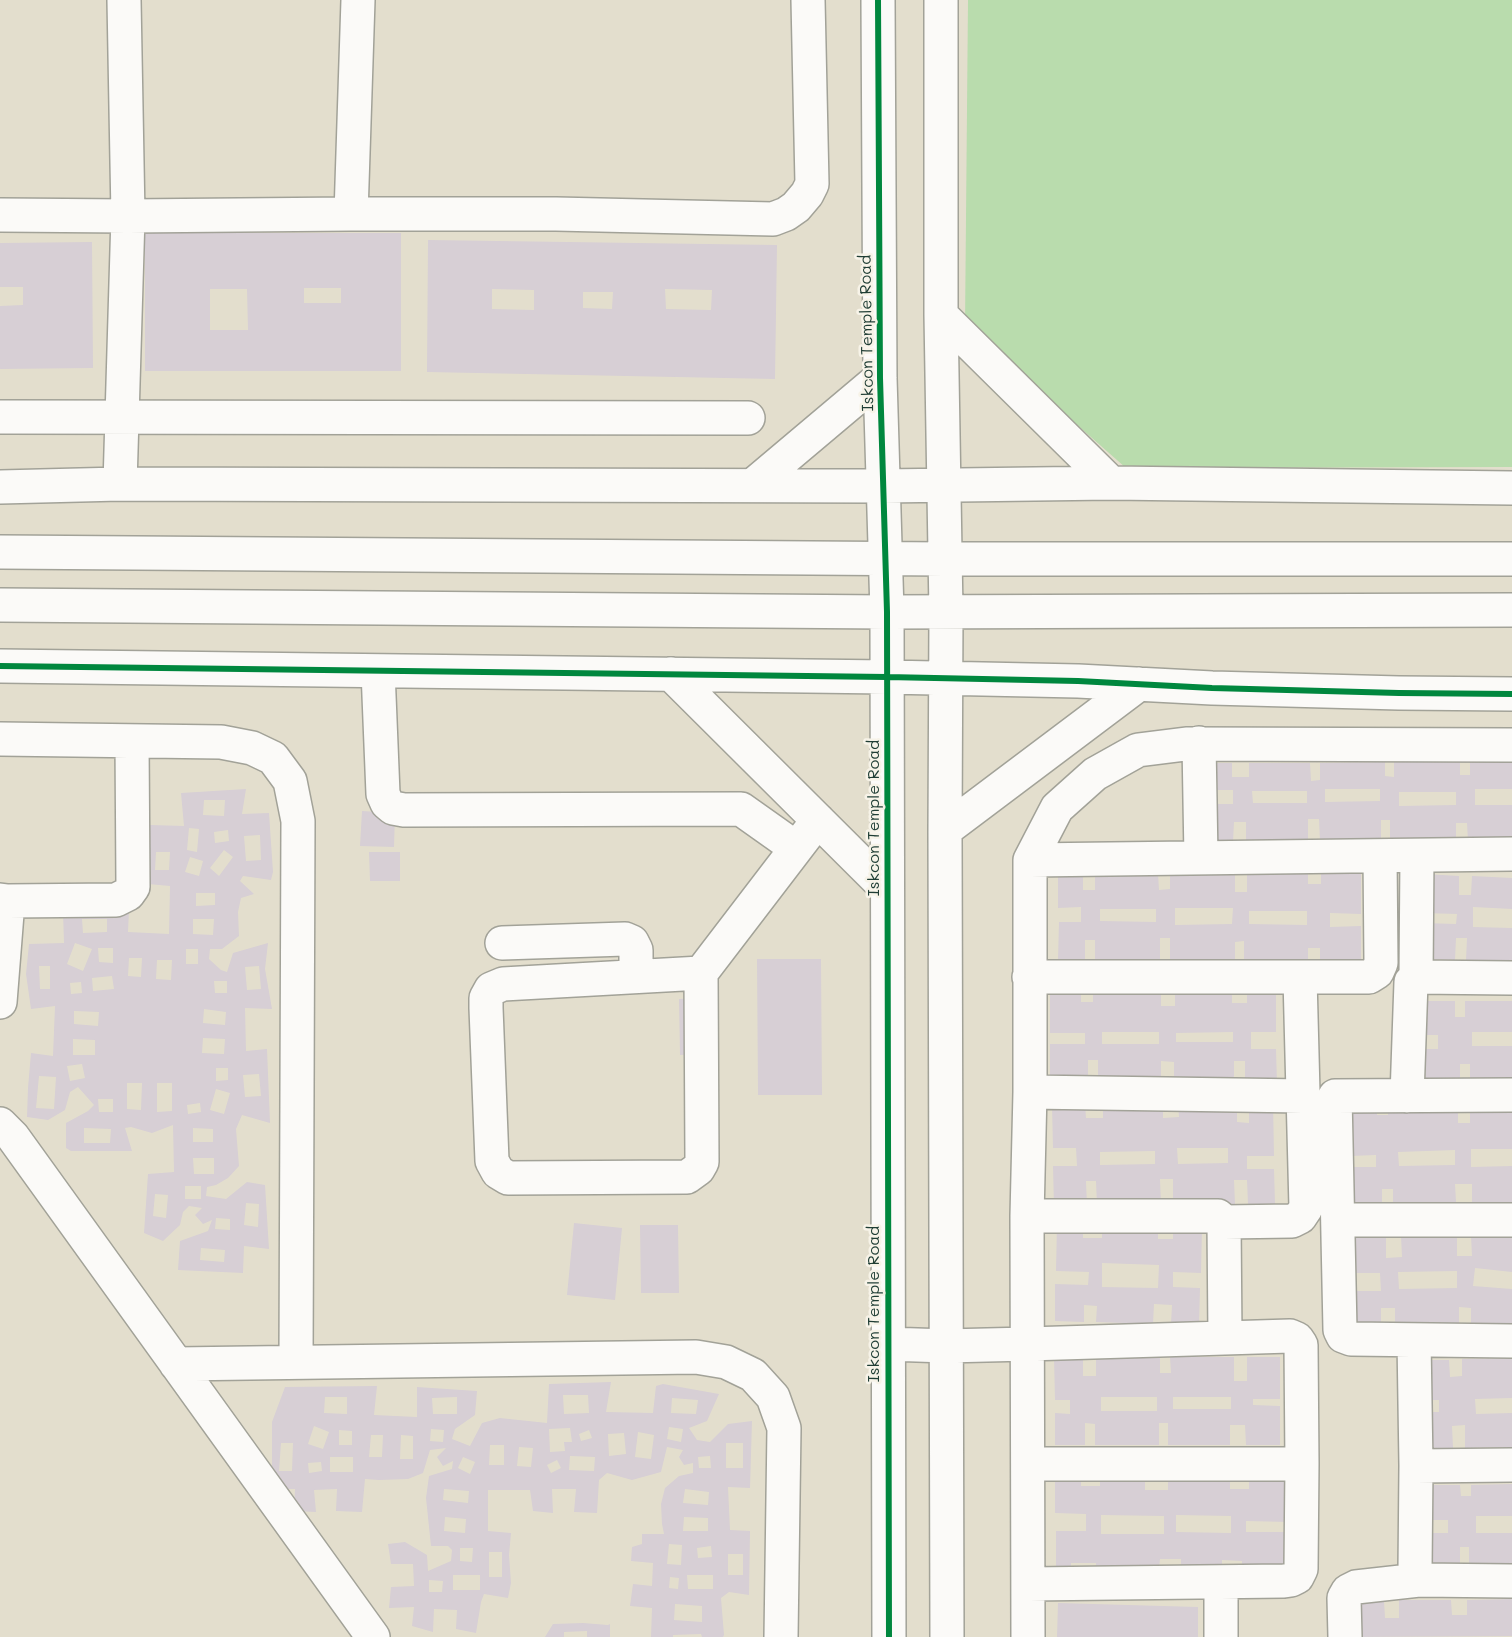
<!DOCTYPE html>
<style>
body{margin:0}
canvas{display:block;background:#e3decd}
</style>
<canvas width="1512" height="1637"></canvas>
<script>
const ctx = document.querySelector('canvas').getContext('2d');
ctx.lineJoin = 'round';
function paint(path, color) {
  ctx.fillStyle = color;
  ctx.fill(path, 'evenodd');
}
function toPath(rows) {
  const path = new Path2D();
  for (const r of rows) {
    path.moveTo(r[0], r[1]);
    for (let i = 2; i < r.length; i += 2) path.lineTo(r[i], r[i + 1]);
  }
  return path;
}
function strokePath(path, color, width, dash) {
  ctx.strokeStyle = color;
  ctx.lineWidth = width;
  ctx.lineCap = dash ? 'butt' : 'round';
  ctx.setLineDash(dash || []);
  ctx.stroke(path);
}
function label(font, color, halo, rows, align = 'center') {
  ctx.font = font + ' Mali,sans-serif';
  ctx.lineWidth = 5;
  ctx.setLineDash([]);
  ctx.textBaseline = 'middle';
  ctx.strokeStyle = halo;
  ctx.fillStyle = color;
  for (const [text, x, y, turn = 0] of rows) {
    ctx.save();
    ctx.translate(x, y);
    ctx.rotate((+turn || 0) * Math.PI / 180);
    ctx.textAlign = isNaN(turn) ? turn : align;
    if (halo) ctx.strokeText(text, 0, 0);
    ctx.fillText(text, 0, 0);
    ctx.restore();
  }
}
const green = toPath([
 [968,0,1512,0,1512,467,1126,468,965,326]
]);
const building = toPath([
 [145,233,401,233,401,371,145,371],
 [304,288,341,288,341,303,304,303],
 [210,289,247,289,248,330,210,330],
 [428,240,777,245,775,379,427,372],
 [492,289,534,290,534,310,492,309],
 [665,289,712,290,711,310,666,309],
 [583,292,613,292,612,309,583,308],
 [92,242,93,368,0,369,0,306,23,305,23,287,0,287,0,243],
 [1385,762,1385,776,1394,777,1394,762,1460,762,1460,775,1470,775,1470,762,1512,762,1512,789,1475,789,1475,805,1512,805,1512,841,1468,841,1467,823,1456,823,1456,842,1390,842,1390,820,1381,820,1381,842,1320,842,1319,819,1308,819,1308,842,1246,842,1246,822,1234,822,1233,842,1203,842,1203,804,1233,804,1233,790,1203,790,1203,763,1232,763,1232,777,1249,777,1249,763,1310,763,1311,781,1320,780,1320,763],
 [1325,789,1380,789,1380,801,1325,802],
 [1252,791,1307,791,1307,803,1253,803],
 [1399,792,1456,792,1456,805,1399,806],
 [246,789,242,814,269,813,273,872,271,880,243,876,240,881,254,894,241,898,238,912,239,936,222,949,210,949,209,959,221,970,227,972,233,953,268,943,265,969,272,1009,245,1008,246,1051,267,1049,270,1123,242,1115,236,1129,239,1166,228,1178,216,1185,207,1187,206,1196,226,1199,247,1182,265,1185,269,1249,244,1246,243,1273,178,1270,180,1241,208,1231,212,1220,203,1224,195,1215,202,1208,189,1206,183,1212,180,1225,163,1241,144,1233,148,1174,174,1172,173,1125,152,1133,131,1127,125,1128,132,1151,71,1151,66,1148,66,1123,88,1111,94,1105,78,1087,70,1092,65,1110,48,1120,27,1117,28,1088,31,1053,53,1056,55,1006,31,1009,26,974,29,944,64,943,63,912,129,910,128,932,169,934,170,886,148,884,150,825,184,826,181,793],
 [204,800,225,800,224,816,203,815],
 [189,828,199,829,197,852,187,850],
 [228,830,229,841,215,843,214,832],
 [260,835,261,860,246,861,244,836],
 [224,850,233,857,219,876,210,868],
 [156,852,170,852,169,870,155,870],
 [190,857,203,861,199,876,185,872],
 [196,893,215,893,215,905,196,906],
 [82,919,107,919,107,932,83,933],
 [193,919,214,919,213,935,193,934],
 [75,943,92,949,83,971,67,964],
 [98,948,113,948,113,963,99,962],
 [186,949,198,949,198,964,186,964],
 [129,958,142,958,141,977,128,976],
 [157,960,172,960,171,980,156,979],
 [39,966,50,966,50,989,40,989],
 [259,966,261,989,247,990,245,967],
 [112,976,114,989,93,991,92,978],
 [214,981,227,981,227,993,215,993],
 [81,982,82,993,71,994,70,983],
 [204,1009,226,1012,225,1025,203,1023],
 [74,1011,99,1012,98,1026,74,1024],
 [203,1038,225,1039,224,1054,202,1053],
 [73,1039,95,1040,95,1055,73,1055],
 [82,1064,85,1078,70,1081,67,1066],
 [216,1068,228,1068,228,1080,216,1081],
 [259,1074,261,1096,245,1097,243,1075],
 [39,1076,56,1077,54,1109,36,1108],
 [127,1083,142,1083,141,1110,127,1109],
 [157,1083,172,1083,172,1111,157,1112],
 [216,1089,230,1093,224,1114,210,1110],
 [98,1099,113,1099,113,1112,99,1112],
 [200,1103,201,1112,188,1114,187,1105],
 [84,1128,111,1129,110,1143,84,1143],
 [193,1128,213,1129,213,1142,193,1142],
 [193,1158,214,1158,214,1174,194,1174],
 [185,1186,201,1186,201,1199,185,1199],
 [155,1194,168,1195,166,1218,153,1216],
 [246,1203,259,1204,258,1227,244,1225],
 [216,1218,230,1219,230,1230,215,1229],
 [201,1248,225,1250,224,1262,200,1260],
 [362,811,395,813,394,847,360,846],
 [369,852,400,852,400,881,370,881],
 [1058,874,1083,874,1083,890,1095,890,1095,874,1158,874,1159,890,1170,889,1170,874,1235,874,1235,892,1247,892,1247,874,1308,874,1308,884,1321,884,1321,874,1361,874,1361,914,1330,913,1330,927,1361,926,1361,960,1320,960,1320,948,1308,948,1308,960,1244,960,1244,941,1235,942,1235,960,1170,960,1170,938,1160,938,1160,960,1095,960,1095,940,1085,940,1085,960,1058,960,1059,922,1081,922,1081,907,1058,908],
 [1175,908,1233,908,1232,924,1175,925],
 [1100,909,1156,909,1156,922,1100,921],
 [1249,911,1307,911,1307,925,1249,924],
 [1424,874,1459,876,1459,895,1471,895,1472,876,1512,878,1512,909,1473,907,1473,927,1512,928,1512,962,1466,960,1467,938,1456,938,1455,960,1422,959,1422,923,1456,924,1457,914,1423,913],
 [757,959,821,959,822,1095,758,1095],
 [1093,985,1161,985,1161,1006,1175,1006,1175,985,1232,985,1232,1003,1247,1003,1247,985,1276,985,1276,1032,1251,1032,1251,1049,1276,1049,1277,1084,1245,1084,1245,1061,1234,1061,1234,1084,1174,1084,1174,1062,1161,1061,1161,1085,1098,1085,1098,1060,1088,1060,1088,1085,1050,1084,1050,1044,1085,1044,1085,1033,1050,1033,1050,986,1081,986,1081,1002,1093,1002],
 [1102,1032,1159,1032,1159,1044,1102,1044],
 [1233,1032,1233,1042,1176,1042,1176,1033],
 [695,998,698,1054,680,1055,679,999],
 [1425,1001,1455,1001,1455,1017,1465,1017,1465,1001,1512,1001,1512,1032,1472,1032,1472,1046,1512,1046,1512,1082,1470,1082,1470,1064,1460,1064,1460,1082,1425,1082,1426,1049,1438,1049,1438,1035,1425,1035],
 [1237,1102,1237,1122,1249,1123,1249,1102,1273,1102,1274,1156,1247,1156,1247,1169,1274,1169,1275,1204,1248,1204,1247,1180,1234,1180,1235,1204,1173,1205,1173,1179,1160,1179,1161,1205,1097,1206,1096,1181,1086,1181,1087,1206,1054,1207,1053,1166,1077,1166,1076,1148,1053,1148,1052,1105,1085,1104,1086,1118,1103,1118,1103,1104,1163,1103,1163,1118,1179,1117,1178,1103],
 [1177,1148,1228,1148,1228,1163,1178,1164],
 [1155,1151,1155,1164,1100,1165,1100,1152],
 [1349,1108,1377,1109,1377,1115,1388,1115,1388,1108,1458,1108,1458,1123,1470,1123,1470,1108,1512,1108,1512,1149,1471,1149,1471,1167,1512,1166,1512,1202,1472,1202,1472,1184,1455,1184,1456,1202,1393,1202,1393,1189,1382,1189,1382,1202,1350,1203,1350,1167,1376,1167,1376,1155,1350,1156],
 [1455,1150,1455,1165,1399,1166,1398,1152],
 [574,1223,622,1228,615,1300,567,1295],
 [1057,1224,1083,1225,1083,1238,1102,1238,1102,1225,1158,1227,1158,1239,1173,1239,1173,1227,1202,1228,1201,1273,1173,1272,1173,1287,1200,1288,1199,1325,1171,1324,1172,1305,1154,1304,1153,1324,1096,1322,1097,1306,1084,1305,1084,1322,1055,1321,1055,1284,1088,1285,1089,1272,1056,1271],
 [1102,1263,1159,1265,1158,1288,1102,1287],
 [640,1225,678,1225,679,1293,641,1293],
 [1354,1236,1386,1236,1386,1258,1402,1257,1401,1236,1457,1236,1457,1256,1472,1256,1471,1236,1512,1236,1512,1272,1475,1268,1473,1286,1512,1289,1512,1324,1471,1324,1471,1308,1459,1307,1459,1324,1395,1325,1395,1308,1381,1308,1381,1325,1355,1325,1355,1291,1381,1291,1380,1273,1355,1273],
 [1457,1271,1457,1288,1399,1289,1398,1272],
 [1054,1357,1083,1357,1083,1376,1096,1376,1096,1357,1160,1357,1160,1373,1171,1373,1170,1357,1234,1357,1234,1381,1247,1381,1247,1357,1280,1357,1280,1399,1253,1399,1253,1405,1280,1406,1280,1445,1246,1445,1245,1425,1230,1425,1230,1445,1168,1445,1168,1423,1159,1423,1159,1445,1095,1445,1095,1424,1085,1423,1085,1445,1055,1445,1055,1413,1070,1414,1070,1400,1055,1400],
 [1101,1397,1157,1397,1157,1411,1101,1411],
 [1173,1397,1231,1397,1231,1409,1173,1409],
 [1512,1358,1512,1398,1475,1399,1476,1414,1512,1413,1512,1447,1465,1448,1465,1425,1452,1426,1453,1448,1425,1449,1424,1412,1439,1412,1439,1400,1424,1400,1423,1360,1449,1360,1450,1377,1462,1376,1462,1359],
 [611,1382,606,1412,653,1413,656,1386,663,1384,719,1394,707,1421,689,1428,697,1440,710,1442,728,1424,752,1421,750,1488,728,1487,730,1530,750,1531,749,1595,729,1592,721,1598,724,1635,723,1637,702,1637,701,1634,673,1635,673,1637,651,1637,652,1608,630,1606,633,1584,652,1586,653,1563,631,1561,632,1547,642,1544,642,1534,664,1534,662,1524,661,1504,665,1488,679,1476,693,1473,693,1463,684,1465,679,1457,683,1450,667,1447,661,1472,632,1480,607,1473,599,1480,597,1513,574,1512,576,1489,552,1489,553,1513,533,1511,530,1490,488,1490,488,1531,511,1533,509,1555,511,1583,508,1598,484,1594,481,1602,476,1633,456,1629,457,1610,434,1609,433,1632,412,1626,414,1607,389,1608,391,1587,414,1586,413,1564,391,1564,388,1544,405,1542,427,1555,428,1571,451,1561,452,1550,448,1546,431,1546,426,1498,429,1476,452,1469,453,1461,443,1466,437,1457,446,1448,430,1450,423,1473,408,1479,379,1480,365,1479,362,1512,336,1511,337,1489,314,1490,316,1512,294,1511,295,1489,272,1489,272,1422,285,1387,377,1386,374,1415,417,1417,417,1387,477,1391,475,1415,455,1429,452,1439,470,1446,482,1423,500,1418,547,1423,549,1384],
 [563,1395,588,1395,589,1413,564,1414],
 [325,1397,347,1397,347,1414,324,1413],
 [457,1397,457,1414,433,1414,432,1398],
 [672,1398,698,1400,696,1414,671,1413],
 [314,1426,329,1432,323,1449,308,1444],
 [669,1427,683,1429,681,1442,667,1439],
 [570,1428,572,1442,564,1442,565,1451,550,1452,549,1429],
 [431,1429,444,1430,443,1442,430,1441],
 [339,1430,352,1431,352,1445,339,1445],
 [589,1430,592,1438,581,1441,579,1434],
 [638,1432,654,1435,651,1459,635,1457],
 [624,1433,626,1454,609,1456,608,1434],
 [371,1435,383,1435,382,1457,369,1457],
 [401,1435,413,1436,413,1459,400,1459],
 [281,1443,293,1443,292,1471,279,1471],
 [726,1443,743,1443,743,1468,726,1468],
 [490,1445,504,1445,504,1465,489,1465],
 [519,1447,533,1448,531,1467,517,1466],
 [570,1456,595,1457,594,1471,569,1470],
 [710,1456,711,1468,699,1468,698,1457],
 [330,1457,353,1457,353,1472,330,1472],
 [463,1457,475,1462,470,1474,458,1468],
 [557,1460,561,1468,551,1473,547,1465],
 [321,1462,322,1471,309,1473,308,1463],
 [444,1489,469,1491,468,1503,443,1500],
 [685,1489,709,1492,708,1505,683,1503],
 [445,1517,466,1519,465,1533,444,1531],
 [684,1517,708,1518,708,1531,683,1531],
 [669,1544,682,1545,681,1565,667,1564],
 [711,1546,712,1557,698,1558,697,1548],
 [460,1548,473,1548,472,1562,460,1561],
 [489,1552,502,1552,502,1577,489,1577],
 [728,1554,743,1554,743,1575,728,1575],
 [453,1575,480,1575,480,1590,453,1590],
 [687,1575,713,1575,713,1589,688,1589],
 [670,1577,679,1578,678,1589,669,1588],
 [429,1580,443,1581,442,1592,429,1592],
 [675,1604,702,1606,702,1622,674,1620],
 [1055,1479,1081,1479,1081,1486,1100,1486,1100,1479,1145,1480,1145,1490,1168,1490,1168,1480,1230,1481,1230,1489,1249,1489,1249,1481,1289,1481,1289,1522,1246,1521,1246,1532,1290,1532,1290,1569,1242,1569,1242,1561,1222,1560,1222,1569,1181,1568,1181,1559,1160,1559,1159,1568,1096,1567,1096,1563,1071,1563,1071,1567,1056,1567,1056,1531,1086,1531,1086,1514,1055,1513],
 [1101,1515,1164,1516,1164,1534,1101,1534],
 [1176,1515,1231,1516,1231,1533,1176,1532],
 [1512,1484,1512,1516,1476,1516,1476,1533,1512,1533,1512,1569,1469,1569,1469,1547,1460,1547,1460,1569,1430,1569,1430,1533,1448,1533,1448,1520,1429,1520,1429,1485,1460,1485,1461,1496,1471,1496,1471,1485],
 [1512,1599,1512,1636,1350,1637,1350,1601,1384,1601,1385,1618,1399,1618,1399,1600,1451,1600,1452,1615,1467,1615,1467,1600],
 [1058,1603,1198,1607,1198,1637,1057,1637],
 [583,1623,608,1625,610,1624,610,1637,587,1637,587,1631,564,1632,564,1637,545,1637,553,1624]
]);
const minor = toPath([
 [878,0,880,378,887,612,889,1637],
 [941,0,941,315,946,612,945,830,947,1637],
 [351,214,358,0],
 [0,215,128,216,351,214,556,214,773,219,786,214,796,207,807,194,812,184,808,0],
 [941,315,1111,483],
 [0,417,748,418],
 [120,484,128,216,124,0],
 [753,485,880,378],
 [0,487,120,484,882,486,1111,483,1512,488],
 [0,552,945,559,1512,559],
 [0,605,887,612,1512,610],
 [0,666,887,677,1078,681,1212,688,1399,693,1512,694],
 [378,671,383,794,387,803,393,808,404,810,741,809,796,848],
 [671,674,887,889],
 [0,739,221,742,252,748,273,758,290,781,298,821,296,1362],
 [1199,743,1201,858],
 [945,830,1139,684],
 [1030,860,1512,854],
 [0,900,8,901,0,1002],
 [8,901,116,900,128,894,133,887,132,741],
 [502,943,625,939,632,942,636,950,636,976],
 [701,973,503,984,491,989,486,998,486,1008,492,1161,498,1172,508,1178,687,1177,698,1169,702,1162,701,973,818,820],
 [1029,977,1369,977,1377,972,1381,963,1380,856],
 [1416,977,1417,856],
 [1030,1092,1303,1096],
 [1512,1095,1335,1096,1340,1330,1343,1336,1351,1339,1512,1341],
 [1407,1096,1411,982,1416,977,1512,978],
 [0,1124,13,1137,373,1637],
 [1027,1216,1218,1216,1224,1222,1225,1338],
 [1338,1220,1512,1220],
 [1224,1222,1292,1221,1300,1217,1306,1208,1300,978],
 [1414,1340,1416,1466,1415,1570,1419,1580],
 [888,1344,946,1346,1028,1344,1290,1336,1297,1339,1301,1345,1302,1464,1301,1569,1297,1577,1291,1580,1284,1581,1029,1584],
 [176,1364,696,1357,726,1362,753,1375,773,1397,784,1428,781,1637],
 [1028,1464,1302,1464],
 [1416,1466,1512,1465],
 [1028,1637,1027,1216,1030,1092,1030,860,1057,808,1095,774,1138,750,1186,744,1512,745],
 [1221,1637,1221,1582],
 [1345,1637,1344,1598,1348,1591,1356,1587,1419,1580,1512,1581]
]);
const cycleway = toPath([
 [878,0,880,378,887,612,889,1637],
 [0,666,887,677,1078,681,1212,688,1399,693,1512,694]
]);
const streetNames = [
 ["Iskcon Temple Road",867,333,-91],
 ["Iskcon Temple Road",874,818,-90],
 ["Iskcon Temple Road",874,1304,-90]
];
paint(green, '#b9dcad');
paint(building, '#d7cfd5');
strokePath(minor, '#a2a298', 36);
strokePath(minor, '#fbfaf8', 33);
strokePath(cycleway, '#00873e', 6);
label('16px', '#1f3d34', '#f7f3e8', streetNames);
</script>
